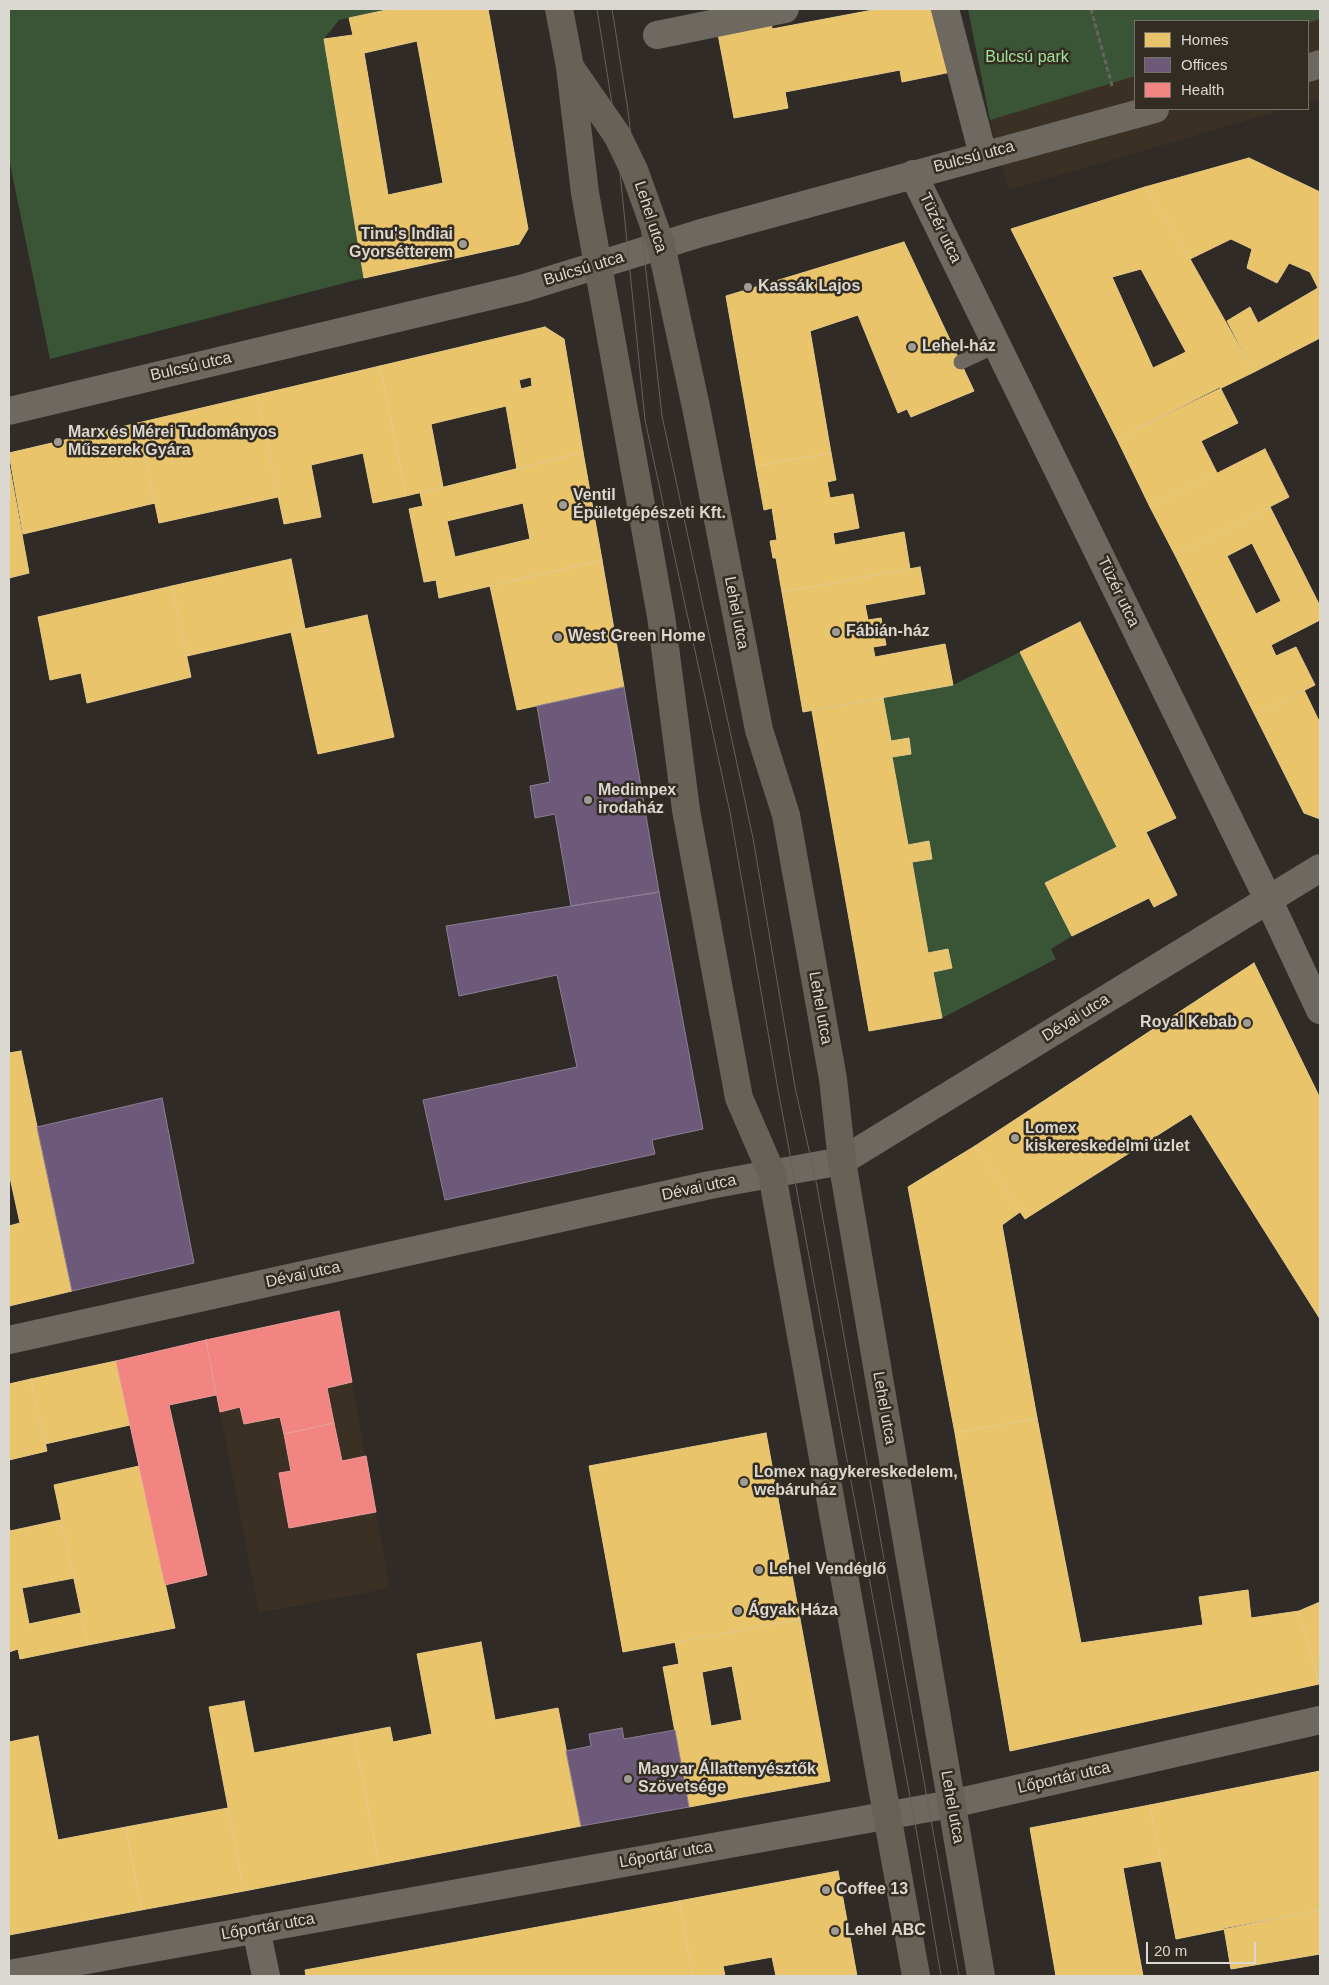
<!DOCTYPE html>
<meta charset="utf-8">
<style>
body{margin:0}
#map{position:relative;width:1329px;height:1985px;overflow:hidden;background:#302b26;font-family:Helvetica,sans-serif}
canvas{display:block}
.frame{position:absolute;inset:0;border:10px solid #dbd7d1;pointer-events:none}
.legend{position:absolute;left:1134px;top:20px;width:175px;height:90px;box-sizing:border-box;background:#332c23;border:1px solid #767069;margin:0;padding:6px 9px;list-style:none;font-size:15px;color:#dbd7d1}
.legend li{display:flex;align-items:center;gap:10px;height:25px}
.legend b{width:25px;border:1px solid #767069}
.scale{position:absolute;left:1146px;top:1942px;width:110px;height:22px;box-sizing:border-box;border:2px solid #dbd7d1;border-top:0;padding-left:6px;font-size:15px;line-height:18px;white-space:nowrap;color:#dbd7d1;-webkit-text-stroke:4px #332c23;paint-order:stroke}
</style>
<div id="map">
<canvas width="1329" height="1985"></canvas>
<div class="frame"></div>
<ul class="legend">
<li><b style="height:14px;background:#e9c46a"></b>Homes</li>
<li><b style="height:14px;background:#6d597a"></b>Offices</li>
<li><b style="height:14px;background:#f28482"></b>Health</li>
</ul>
<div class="scale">20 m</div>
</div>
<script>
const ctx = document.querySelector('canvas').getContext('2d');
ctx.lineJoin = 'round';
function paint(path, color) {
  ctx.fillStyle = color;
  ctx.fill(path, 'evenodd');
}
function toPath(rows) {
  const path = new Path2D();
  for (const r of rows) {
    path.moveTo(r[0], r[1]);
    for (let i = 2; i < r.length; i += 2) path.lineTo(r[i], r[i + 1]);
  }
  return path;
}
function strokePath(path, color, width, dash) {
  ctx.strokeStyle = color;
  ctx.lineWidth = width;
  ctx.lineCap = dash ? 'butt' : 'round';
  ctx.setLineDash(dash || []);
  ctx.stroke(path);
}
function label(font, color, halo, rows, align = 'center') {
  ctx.font = font + ' Helvetica,sans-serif';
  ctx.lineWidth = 5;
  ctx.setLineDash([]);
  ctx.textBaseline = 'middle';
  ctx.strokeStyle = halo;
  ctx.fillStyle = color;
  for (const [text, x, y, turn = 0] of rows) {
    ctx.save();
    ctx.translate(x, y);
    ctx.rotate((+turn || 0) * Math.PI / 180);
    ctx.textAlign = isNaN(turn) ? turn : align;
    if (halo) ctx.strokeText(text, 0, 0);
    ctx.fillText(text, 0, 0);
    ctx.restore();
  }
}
const built = toPath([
 [968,9,1320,9,1320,99,1308,102,1308,21,1135,21,1135,109,1286,109,1009,190,990,120],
 [339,1311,390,1588,259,1613,206,1340]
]);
const green = toPath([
 [9,9,390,9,339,20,324,39,364,278,50,359,9,159],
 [968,9,1320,9,1320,19,1308,23,1308,21,1135,21,1135,76,990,120],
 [1020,652,1117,847,1046,883,1072,936,1051,949,1056,959,942,1018,933,972,952,968,949,949,928,953,912,862,932,859,929,842,908,845,892,757,911,754,909,738,891,741,883,698,953,685]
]);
const homes = toPath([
 [391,9,488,9,528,229,519,244,364,278,324,39,353,35,349,18,391,9],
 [417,41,443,183,388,195,364,53,417,41],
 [878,9,939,9,951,72,902,82,900,70,785,92,788,108,734,118,717,29,771,19,772,29,878,9],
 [1249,158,1320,192,1320,338,1254,372,1227,321,1250,307,1258,323,1318,288,1310,272,1289,263,1277,283,1247,268,1252,249,1231,239,1190,259,1145,187,1249,158],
 [1145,187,1190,259,1254,372,1117,439,1011,229,1145,187],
 [1141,269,1186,352,1153,368,1112,277,1141,269],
 [904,242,974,391,911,417,907,409,898,413,858,315,810,331,831,453,756,466,726,296,904,242],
 [545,327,564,339,583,452,517,469,506,406,431,424,443,487,406,496,380,366,545,327],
 [531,377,532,386,521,389,519,380,531,377],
 [380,366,406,496,373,503,363,453,311,465,321,517,284,524,257,395,380,366],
 [1220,387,1238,423,1201,441,1217,473,1150,507,1117,439,1220,387],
 [257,395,278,497,159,523,138,423,257,395],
 [138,423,155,503,23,534,9,453,138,423],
 [1265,449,1289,497,1175,555,1150,507,1265,449],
 [583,452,602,560,439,598,436,580,424,582,409,509,423,506,420,493,583,452],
 [523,503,530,539,455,557,447,521,523,503],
 [831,453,836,480,827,482,830,498,853,494,859,528,833,533,835,545,904,532,910,569,782,592,776,558,773,558,770,541,777,540,772,508,764,510,756,466,831,453],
 [9,463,29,573,9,578,9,463],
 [1270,507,1320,606,1320,620,1271,645,1276,656,1296,647,1315,685,1255,715,1175,555,1270,507],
 [1252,543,1281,601,1256,614,1227,556,1252,543],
 [291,559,305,629,187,656,172,586,291,559],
 [602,560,624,687,517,710,490,586,602,560],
 [920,567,925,594,865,605,868,620,881,618,886,645,873,647,875,657,945,644,953,685,803,712,782,592,920,567],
 [172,586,191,677,87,703,81,673,50,680,38,617,172,586],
 [367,615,394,737,318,754,291,632,367,615],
 [1080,622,1176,818,1146,832,1177,895,1154,907,1149,898,1072,936,1045,883,1117,847,1020,652,1080,622],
 [1304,690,1320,723,1320,819,1304,813,1255,715,1304,690],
 [883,698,891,741,909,738,911,754,892,757,908,845,929,841,932,859,912,862,928,953,948,949,952,968,933,972,942,1018,869,1031,812,711,883,698],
 [1254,963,1320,1098,1320,1319,1191,1114,1025,1219,975,1146,1254,963],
 [21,1051,72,1291,9,1306,9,1226,20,1223,9,1173,9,1053,21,1051],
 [975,1146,1020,1212,1002,1225,1037,1418,955,1433,908,1187,975,1146],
 [116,1361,130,1425,45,1444,31,1379,116,1361],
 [31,1379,47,1451,9,1460,9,1384,31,1379],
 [1037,1418,1081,1643,1203,1625,1199,1597,1248,1590,1251,1618,1299,1611,1319,1684,1010,1751,955,1433,1037,1418],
 [766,1433,800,1619,623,1652,589,1466,766,1433],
 [139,1466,175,1628,88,1645,54,1485,139,1466],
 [61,1520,74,1578,22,1588,29,1624,81,1613,88,1645,20,1659,18,1649,9,1652,9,1524,10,1531,61,1520],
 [1320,1602,1320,1683,1319,1684,1299,1611,1320,1602],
 [800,1619,830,1781,689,1807,663,1667,679,1664,675,1642,800,1619],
 [732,1666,742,1720,711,1726,702,1672,732,1666],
 [481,1642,495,1720,558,1708,581,1826,379,1865,354,1734,390,1727,393,1742,432,1734,417,1654,481,1642],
 [244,1701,254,1753,354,1734,379,1865,244,1891,209,1707,244,1701],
 [38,1736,58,1840,126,1827,141,1910,9,1935,9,1742,38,1736],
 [1320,1771,1320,1910,1176,1939,1150,1805,1320,1771],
 [1150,1805,1161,1861,1123,1868,1143,1976,1056,1976,1030,1828,1150,1805],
 [228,1808,244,1891,141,1910,126,1827,228,1808],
 [838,1871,857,1976,776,1976,772,1957,723,1966,725,1976,693,1976,679,1901,838,1871],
 [679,1901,693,1976,306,1976,305,1970,679,1901],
 [1320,1910,1320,1954,1231,1969,1224,1928,1320,1910]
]);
const offices = toPath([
 [624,687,659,892,571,906,555,814,535,818,530,786,550,782,537,706,624,687],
 [659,892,703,1129,652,1140,655,1154,445,1200,423,1100,577,1067,557,975,459,996,446,926,659,892],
 [162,1098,194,1263,72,1291,37,1127,162,1098],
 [622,1728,624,1739,675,1730,689,1807,581,1826,566,1751,591,1746,589,1734,622,1728]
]);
const health = toPath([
 [339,1311,352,1382,327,1388,334,1423,284,1434,280,1417,244,1424,240,1407,220,1412,206,1340,339,1311],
 [206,1340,216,1395,169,1405,207,1575,165,1585,116,1361,206,1340],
 [334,1423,342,1461,366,1456,376,1512,289,1528,279,1473,291,1471,284,1434,334,1423]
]);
const path = toPath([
 [1091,9,1112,86]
]);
const service = toPath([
 [961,362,997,345]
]);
const minor = toPath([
 [945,9,983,155],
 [657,35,785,9],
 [1308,68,1320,64],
 [913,174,1268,899,1320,1010],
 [9,411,524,288,701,233,1155,109],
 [9,1340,710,1185,842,1161,1320,868],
 [256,1929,266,1976],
 [9,1974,951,1804,1320,1720]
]);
const secondary = toPath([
 [559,9,570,67,585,193,661,616,686,810,739,1098,772,1174,916,1976],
 [572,70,617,135,634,170,661,245,696,407,759,730,786,815,833,1079,842,1161,981,1976]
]);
const tram = toPath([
 [597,9,615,123,645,420,730,812,778,1090,919,1845,941,1976],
 [612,9,628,110,662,416,753,838,795,1087,817,1186,959,1976]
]);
const markers = [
 [463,244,5,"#9f9b95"],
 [748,287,5,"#9f9b95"],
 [912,347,5,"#9f9b95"],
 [58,442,5,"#9f9b95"],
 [563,505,5,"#9f9b95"],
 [836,632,5,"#9f9b95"],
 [558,637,5,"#9f9b95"],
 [588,800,5,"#9f9b95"],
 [1247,1023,5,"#9f9b95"],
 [1015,1138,5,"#9f9b95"],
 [744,1482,5,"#9f9b95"],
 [759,1570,5,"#9f9b95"],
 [738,1611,5,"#9f9b95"],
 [628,1779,5,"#9f9b95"],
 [826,1890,5,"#9f9b95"],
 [835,1931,5,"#9f9b95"]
];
const parkNames = [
 ["Bulcsú park",1027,58]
];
const streetNames = [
 ["Bulcsú utca",974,157,-15],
 ["Lehel utca",650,217,72],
 ["Tüzér utca",940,228,64],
 ["Bulcsú utca",584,269,-17],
 ["Bulcsú utca",191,367,-13],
 ["Tüzér utca",1118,592,64],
 ["Lehel utca",736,613,79],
 ["Lehel utca",820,1008,80],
 ["Dévai utca",1076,1018,-32],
 ["Dévai utca",699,1188,-12],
 ["Dévai utca",303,1275,-12],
 ["Lehel utca",884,1408,80],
 ["Lőportár utca",1064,1778,-13],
 ["Lehel utca",952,1807,80],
 ["Lőportár utca",666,1855,-10],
 ["Lőportár utca",268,1927,-10]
];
const poiNames = [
 ["Tinu's Indiai",453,235,"right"],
 ["Gyorsétterem",453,253,"right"],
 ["Kassák Lajos",758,287],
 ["Lehel-ház",922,347],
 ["Marx és Mérei Tudományos",68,433],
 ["Műszerek Gyára",68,451],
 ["Ventil",573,496],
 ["Épületgépészeti Kft.",573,514],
 ["Fábián-ház",846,632],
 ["West Green Home",568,637],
 ["Medimpex",598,791],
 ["irodaház",598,809],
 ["Royal Kebab",1237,1023,"right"],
 ["Lomex",1025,1129],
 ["kiskereskedelmi üzlet",1025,1147],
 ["Lomex nagykereskedelem,",754,1473],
 ["webáruház",754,1491],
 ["Lehel Vendéglő",769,1570],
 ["Ágyak Háza",748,1611],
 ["Magyar Állattenyésztők",638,1770],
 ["Szövetsége",638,1788],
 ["Coffee 13",836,1890],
 ["Lehel ABC",845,1931]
];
paint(built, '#3a3124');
paint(green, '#3a5536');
paint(homes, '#e9c46a');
strokePath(homes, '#e5ca89', 1);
paint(offices, '#6d597a');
strokePath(offices, '#8e7f94', 1);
paint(health, '#f28482');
strokePath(health, '#eb9d9a', 1);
strokePath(path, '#66625c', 3, [5, 2.5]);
strokePath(service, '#6d6860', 15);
strokePath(minor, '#6d6860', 28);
strokePath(secondary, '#676158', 28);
strokePath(tram, '#65615b', 1);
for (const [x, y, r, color] of markers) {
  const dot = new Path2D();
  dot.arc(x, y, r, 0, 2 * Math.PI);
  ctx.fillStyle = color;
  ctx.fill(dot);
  strokePath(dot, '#332c23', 2);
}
label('16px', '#a0e397', '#332c23', parkNames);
label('16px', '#dbd7d1', '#332c23', streetNames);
label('bold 16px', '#dbd7d1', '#332c23', poiNames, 'left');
</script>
